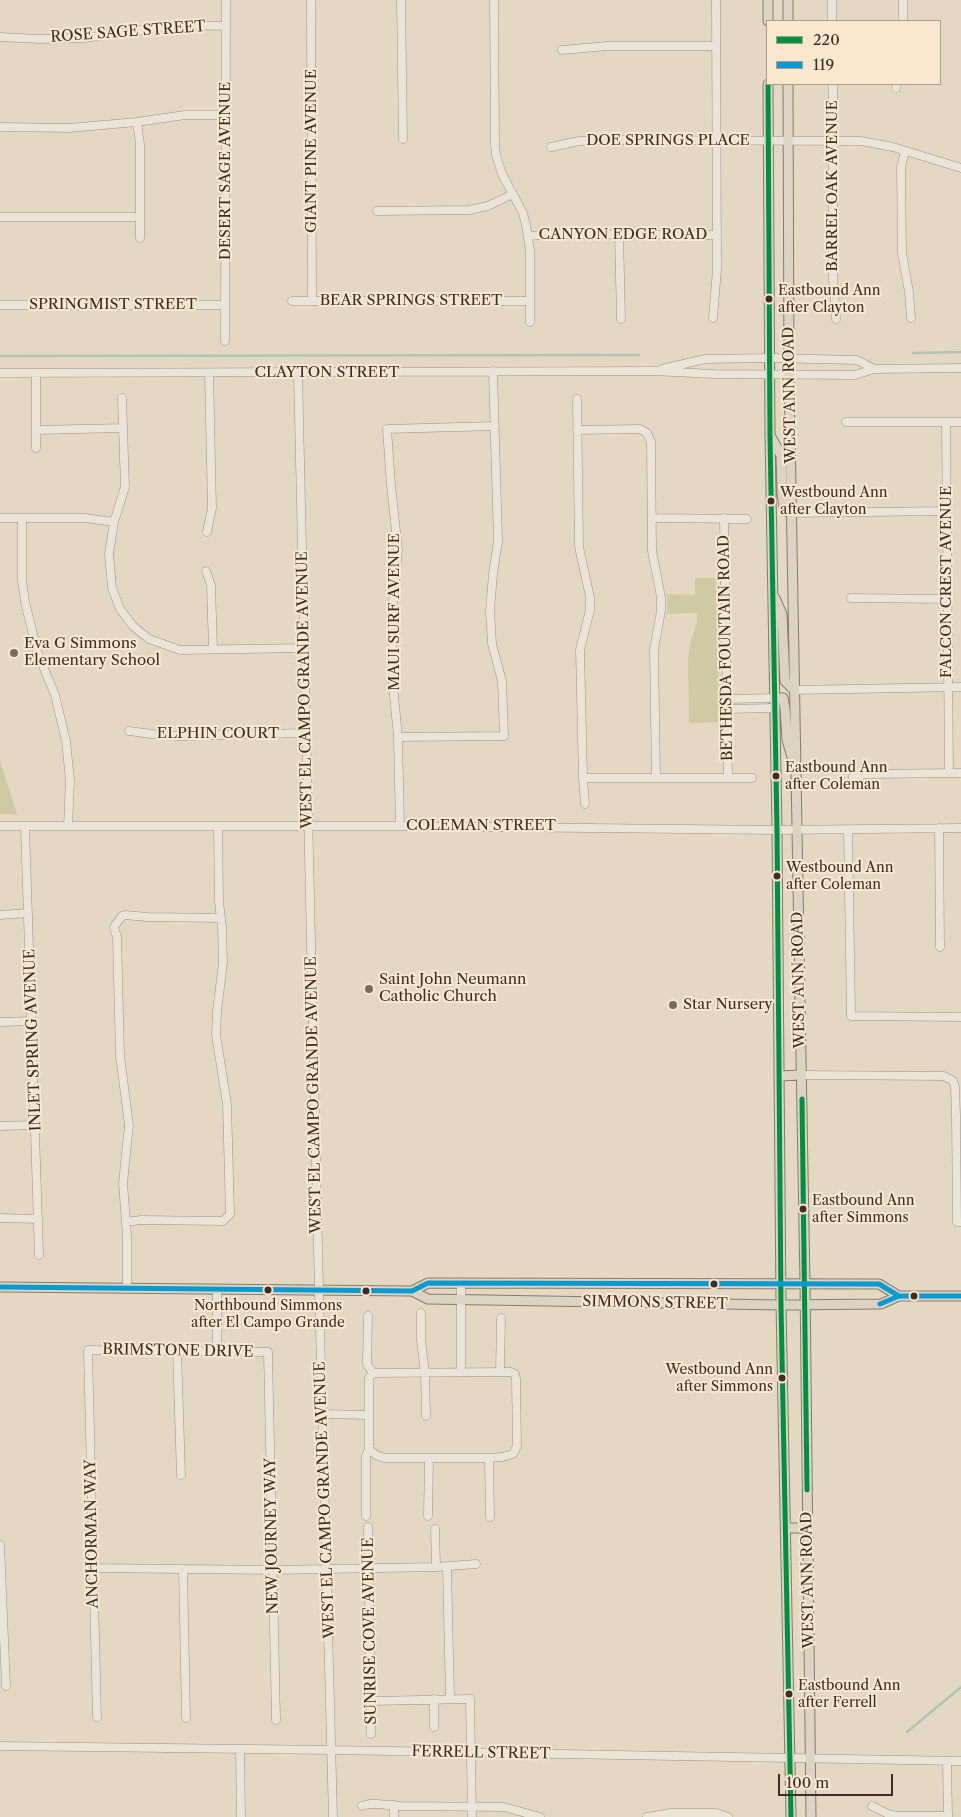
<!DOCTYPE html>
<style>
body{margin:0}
#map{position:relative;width:961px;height:1817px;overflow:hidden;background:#e5d8c3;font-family:"Libre Caslon Text",serif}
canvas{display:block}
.legend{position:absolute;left:766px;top:20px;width:175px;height:65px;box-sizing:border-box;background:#f7e8cf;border:1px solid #ad9e8b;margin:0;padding:6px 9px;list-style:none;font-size:15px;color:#3f2e25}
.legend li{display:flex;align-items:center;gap:10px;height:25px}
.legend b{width:25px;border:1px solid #ad9e8b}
.scale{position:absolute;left:778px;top:1774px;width:115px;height:22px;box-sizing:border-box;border:2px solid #3f2e25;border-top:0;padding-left:6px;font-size:15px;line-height:18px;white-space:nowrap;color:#3f2e25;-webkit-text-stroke:4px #f7e8cf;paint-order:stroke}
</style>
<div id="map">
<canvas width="961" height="1817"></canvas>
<ul class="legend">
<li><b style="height:6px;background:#009140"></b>220</li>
<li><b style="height:6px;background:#099ad1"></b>119</li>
</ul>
<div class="scale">100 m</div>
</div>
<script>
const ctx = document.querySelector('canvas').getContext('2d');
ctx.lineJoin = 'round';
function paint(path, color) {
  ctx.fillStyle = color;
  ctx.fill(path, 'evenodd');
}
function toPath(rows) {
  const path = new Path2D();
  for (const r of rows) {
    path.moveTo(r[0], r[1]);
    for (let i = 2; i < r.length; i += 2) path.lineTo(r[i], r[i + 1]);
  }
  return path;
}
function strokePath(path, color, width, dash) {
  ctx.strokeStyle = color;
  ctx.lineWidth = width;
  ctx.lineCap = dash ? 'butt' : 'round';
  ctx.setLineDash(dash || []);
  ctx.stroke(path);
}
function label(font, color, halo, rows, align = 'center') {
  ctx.font = font + ' "Libre Caslon Text",serif';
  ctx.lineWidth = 4;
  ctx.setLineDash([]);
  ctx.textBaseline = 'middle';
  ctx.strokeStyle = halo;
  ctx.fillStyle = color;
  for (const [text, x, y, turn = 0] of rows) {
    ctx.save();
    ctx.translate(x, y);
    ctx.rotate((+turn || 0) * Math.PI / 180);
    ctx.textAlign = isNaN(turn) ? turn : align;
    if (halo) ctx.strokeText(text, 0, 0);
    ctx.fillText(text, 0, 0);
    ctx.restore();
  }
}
const green = toPath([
 [695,578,717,578,719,722,689,723,688,658,690,644,697,622,697,613,667,614,667,594,695,595],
 [0,760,17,814,0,814]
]);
const stream = toPath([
 [913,353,961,352],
 [0,356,639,355],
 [907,1732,961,1687]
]);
const minor = toPath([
 [311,0,312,301],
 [401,0,403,139],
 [494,0,495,145,496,155,502,174,523,213,526,225,530,251,530,322],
 [832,0,832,21],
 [903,0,903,21],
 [0,37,39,39,84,38,181,25,226,26],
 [562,50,607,46,716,46],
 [833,84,833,277,836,319],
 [896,88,897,84],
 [137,122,140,144,140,238],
 [0,127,69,128,137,122,185,115,226,115],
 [551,147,579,141,600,140,861,141,893,147,961,168],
 [905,151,901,167,902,253,909,292,911,318],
 [377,211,469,210,488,206,513,194],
 [0,217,140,217],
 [619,234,621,319],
 [528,236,556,234,717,235],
 [292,301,530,301],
 [0,305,225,305],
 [713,318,717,269,716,0],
 [225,341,226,0],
 [662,369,705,359,769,358,857,360,874,369],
 [0,373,653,371,714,374,855,375,874,369,961,368],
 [298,373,319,1290,333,1817],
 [122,398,125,487,114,522,109,554,112,588,120,609,133,626,149,639,180,650,304,648],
 [577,399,579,547,590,597,590,610,580,650,583,778,585,804],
 [846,422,961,422],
 [946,422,949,773],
 [36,430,123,428],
 [577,430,640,429,647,433,651,442,652,551,661,597,661,611,654,649,656,778],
 [36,448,36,373],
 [791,513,946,511],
 [0,518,85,518,114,522],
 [22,518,22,580,25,602,38,654,55,695,66,741,70,780,68,826],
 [652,518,747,519],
 [724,518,728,778],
 [207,532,212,508,209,373],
 [206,571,211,585,213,649],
 [851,598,947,599],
 [794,690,961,687],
 [727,699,775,698],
 [727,709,775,708],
 [129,731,152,734,179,736,306,733],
 [398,737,504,736,502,681,492,644,490,611,493,574,498,541,493,371],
 [853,777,866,774,961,773],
 [583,778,752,778],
 [0,826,400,826,777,830,961,828],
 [25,826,39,1255],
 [400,826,398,737,393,685,392,611,398,550,391,485,387,429,495,426],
 [939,828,940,947],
 [848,829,851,1016,961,1017],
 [0,915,28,913],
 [0,1022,32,1021],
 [801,1075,944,1076,953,1081,955,1087,956,1115,957,1222,961,1222],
 [0,1126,35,1125],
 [0,1218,38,1219],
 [126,1222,141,1220,223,1221,230,1214,227,1104,216,1035,217,1011,223,963,222,927,219,902,218,827],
 [127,1288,127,1236,123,1183,129,1125,120,1056,117,937,114,927,122,916,125,915,147,917,221,918],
 [421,1313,421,1340,425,1373,426,1416],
 [368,1316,367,1364,373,1373],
 [177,1351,181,1475],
 [217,1351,217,1289],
 [461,1371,461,1283],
 [500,1372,501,1318],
 [323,1414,369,1415],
 [369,1449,376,1455,384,1458,489,1458,502,1457,513,1454,517,1446,516,1379,515,1374,511,1372,373,1373],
 [489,1458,490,1517],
 [366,1516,366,1456,369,1449,369,1378,373,1373],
 [428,1516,429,1458],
 [368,1527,371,1734],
 [435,1529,436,1567],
 [0,1545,6,1686],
 [447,1567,450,1699],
 [93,1568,273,1570,436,1567,476,1564],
 [183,1569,186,1718],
 [434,1699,434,1727],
 [371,1701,470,1699,472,1817],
 [97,1717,88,1350,268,1352,276,1720],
 [0,1746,332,1750,961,1761],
 [240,1750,241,1817],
 [947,1761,948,1817],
 [362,1806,369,1804,377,1804,400,1806,504,1807,540,1817],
 [872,1806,888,1814,897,1816,948,1816],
 [394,1817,394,1805],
 [647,1817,671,1813,716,1813,728,1817]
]);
const major = toPath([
 [768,0,768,21],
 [788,0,788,21],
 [768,84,770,435,777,830,781,1305,791,1817],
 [788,84,789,374,805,1283,811,1817],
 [771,437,781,455,782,494,784,507,787,511,791,513],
 [775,598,782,614,785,681,794,690],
 [775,698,783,698,785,708,787,740,792,757],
 [780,1076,801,1075],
 [0,1287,412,1291,428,1283,879,1284,899,1296],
 [412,1291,428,1299,781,1305,881,1304,899,1296,961,1296],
 [786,1528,807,1528]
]);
const bus1 = toPath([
 [768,84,770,435,777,830,781,1305,791,1817],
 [802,1099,807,1490]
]);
const bus2 = toPath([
 [0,1287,412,1291,428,1283,879,1284,899,1296],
 [880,1304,899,1296,961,1296]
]);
const markers = [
 [769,299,4.5,"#3f2e25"],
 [771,501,4.5,"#3f2e25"],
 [14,653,5,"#796a5c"],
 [776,776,4.5,"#3f2e25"],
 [777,876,4.5,"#3f2e25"],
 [369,989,5,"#796a5c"],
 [673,1005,5,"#796a5c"],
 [803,1209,4.5,"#3f2e25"],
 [714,1284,4.5,"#3f2e25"],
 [268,1290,4.5,"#3f2e25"],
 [366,1291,4.5,"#3f2e25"],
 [914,1296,4.5,"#3f2e25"],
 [782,1378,4.5,"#3f2e25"],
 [789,1694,4.5,"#3f2e25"]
];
const busNames = [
 ["Eastbound Ann",778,291],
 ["after Clayton",778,308],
 ["Westbound Ann",780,493],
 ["after Clayton",780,510],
 ["Eastbound Ann",785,768],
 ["after Coleman",785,785],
 ["Westbound Ann",786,868],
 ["after Coleman",786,885],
 ["Eastbound Ann",812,1201],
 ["after Simmons",812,1218],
 ["Northbound Simmons",268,1306,"center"],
 ["after El Campo Grande",268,1323,"center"],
 ["Westbound Ann",773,1370,"right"],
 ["after Simmons",773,1387,"right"],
 ["Eastbound Ann",798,1686],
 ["after Ferrell",798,1703]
];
const streetNames = [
 ["ROSE SAGE STREET",128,32,-4],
 ["DOE SPRINGS PLACE",668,141],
 ["GIANT PINE AVENUE",312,151,-90],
 ["DESERT SAGE AVENUE",226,171,-90],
 ["BARREL OAK AVENUE",833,186,-90],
 ["CANYON EDGE ROAD",623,235],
 ["BEAR SPRINGS STREET",411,301],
 ["SPRINGMIST STREET",113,305],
 ["CLAYTON STREET",327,373],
 ["WEST ANN ROAD",790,395,-91],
 ["FALCON CREST AVENUE",947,582,-90],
 ["MAUI SURF AVENUE",395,612,-90],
 ["BETHESDA FOUNTAIN ROAD",726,648,-91],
 ["WEST EL CAMPO GRANDE AVENUE",305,690,-91],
 ["ELPHIN COURT",218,734],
 ["COLEMAN STREET",481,826],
 ["WEST ANN ROAD",799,980,-91],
 ["INLET SPRING AVENUE",33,1040,-92],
 ["WEST EL CAMPO GRANDE AVENUE",314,1095,-91],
 ["SIMMONS STREET",655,1303,1],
 ["BRIMSTONE DRIVE",178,1351,1],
 ["WEST EL CAMPO GRANDE AVENUE",325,1500,-92],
 ["ANCHORMAN WAY",92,1534,-91],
 ["NEW JOURNEY WAY",272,1536,-91],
 ["WEST ANN ROAD",808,1580,-91],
 ["SUNRISE COVE AVENUE",370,1631,-91],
 ["FERRELL STREET",481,1753,1]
];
const poiNames = [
 ["Eva G Simmons",24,644],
 ["Elementary School",24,661],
 ["Saint John Neumann",379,980],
 ["Catholic Church",379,997],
 ["Star Nursery",683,1005]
];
paint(green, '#d0caa4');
strokePath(stream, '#b1c4b5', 2.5);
strokePath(minor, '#9c9386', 9);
strokePath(major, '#857c70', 11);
strokePath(minor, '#e9e3d8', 8);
strokePath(major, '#ddd3c3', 9);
strokePath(bus1, '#009140', 5);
strokePath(bus2, '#099ad1', 5);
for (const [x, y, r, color] of markers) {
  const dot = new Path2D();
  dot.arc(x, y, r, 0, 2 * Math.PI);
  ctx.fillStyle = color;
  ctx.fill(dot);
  strokePath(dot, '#f7e8cf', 2);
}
label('14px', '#3f2e25', '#f7e8cf', busNames, 'left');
label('15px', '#3f2e25', '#f7e8cf', streetNames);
label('15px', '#3f2e25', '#f7e8cf', poiNames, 'left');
</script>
